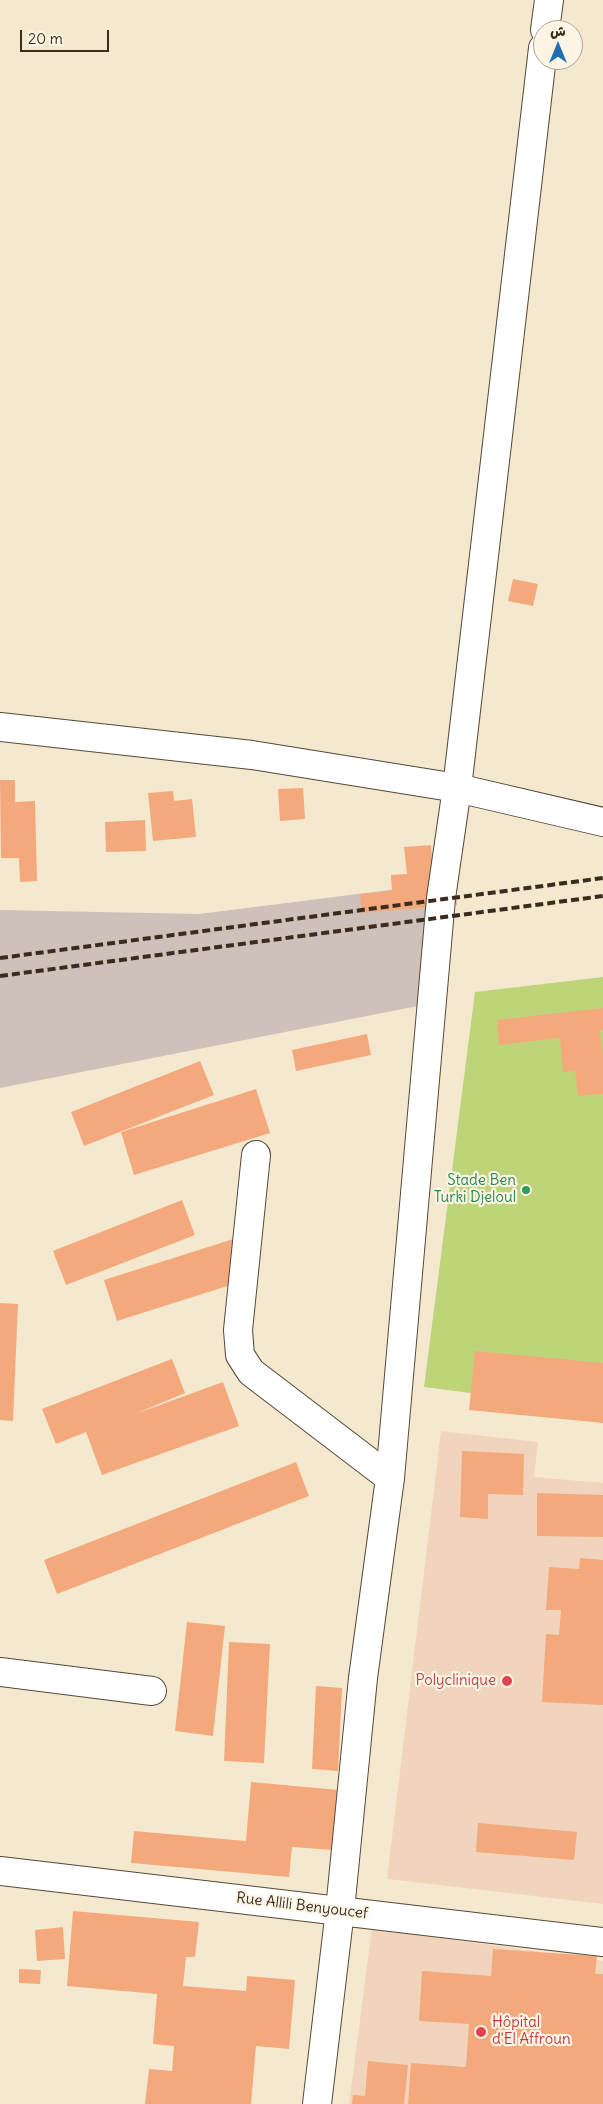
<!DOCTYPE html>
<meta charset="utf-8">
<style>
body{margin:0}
#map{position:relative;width:603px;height:2104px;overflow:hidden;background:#f4e9cf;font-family:Delius,"Playpen Sans Arabic",sans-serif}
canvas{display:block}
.north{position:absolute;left:533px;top:20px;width:50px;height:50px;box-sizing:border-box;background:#fcf5e5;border:1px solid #afa495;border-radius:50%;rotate:0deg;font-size:14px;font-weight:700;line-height:20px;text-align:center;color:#3b2a1e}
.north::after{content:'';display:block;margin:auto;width:18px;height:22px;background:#1f6fb2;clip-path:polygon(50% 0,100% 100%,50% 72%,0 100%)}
.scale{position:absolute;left:20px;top:30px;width:89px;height:22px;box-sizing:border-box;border:2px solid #3b2a1e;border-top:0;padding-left:6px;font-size:15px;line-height:18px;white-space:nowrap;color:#3b2a1e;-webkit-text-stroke:4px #fcf5e5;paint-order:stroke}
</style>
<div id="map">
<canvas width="603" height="2104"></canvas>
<div class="north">ش</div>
<div class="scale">20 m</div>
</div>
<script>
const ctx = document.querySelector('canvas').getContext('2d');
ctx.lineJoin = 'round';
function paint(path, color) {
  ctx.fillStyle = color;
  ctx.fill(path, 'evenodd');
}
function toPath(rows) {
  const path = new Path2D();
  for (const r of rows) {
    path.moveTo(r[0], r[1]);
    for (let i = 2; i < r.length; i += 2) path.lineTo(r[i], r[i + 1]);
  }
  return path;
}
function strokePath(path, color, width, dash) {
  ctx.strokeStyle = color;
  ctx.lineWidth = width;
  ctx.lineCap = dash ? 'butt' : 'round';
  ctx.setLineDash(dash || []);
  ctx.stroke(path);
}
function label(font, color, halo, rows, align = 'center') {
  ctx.font = font + ' Delius,sans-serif';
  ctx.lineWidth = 4.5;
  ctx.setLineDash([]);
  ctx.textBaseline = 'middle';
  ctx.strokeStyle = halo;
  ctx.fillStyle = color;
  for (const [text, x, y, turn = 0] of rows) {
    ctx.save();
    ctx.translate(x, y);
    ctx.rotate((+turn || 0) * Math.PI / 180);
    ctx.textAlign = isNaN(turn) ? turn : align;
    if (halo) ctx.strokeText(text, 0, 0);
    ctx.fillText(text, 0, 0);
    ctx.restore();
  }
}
const built = toPath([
 [441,1431,538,1442,534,1477,603,1483,603,1904,387,1879],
 [372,1928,603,1961,603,2104,349,2104]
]);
const industrial = toPath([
 [437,884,428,1004,0,1088,0,910,199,914]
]);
const green = toPath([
 [603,977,603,1410,424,1387,475,992]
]);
const building = toPath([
 [513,579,538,584,533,606,508,601],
 [0,780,15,780,15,802,35,801,37,881,20,882,19,858,1,858],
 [303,788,305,819,280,821,278,789],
 [173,791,174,801,192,799,196,837,153,841,148,793],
 [145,820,146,851,106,852,105,822],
 [431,845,433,871,454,869,457,905,362,913,360,894,392,891,391,875,407,874,404,847],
 [603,1008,603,1030,600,1030,603,1058,603,1094,578,1096,575,1071,563,1072,560,1038,499,1045,497,1020],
 [367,1034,371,1055,296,1071,292,1050],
 [200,1061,214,1095,84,1146,71,1112],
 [256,1089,270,1133,134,1175,121,1132],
 [182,1200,195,1235,66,1285,53,1251],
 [246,1235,259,1276,117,1321,104,1280],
 [0,1303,18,1304,13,1421,0,1420],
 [475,1351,603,1363,603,1423,469,1410],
 [172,1359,185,1393,135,1414,223,1382,239,1426,102,1475,86,1432,56,1444,42,1409],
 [462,1451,524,1454,523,1495,488,1494,488,1519,460,1517],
 [296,1462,309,1496,57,1594,44,1560],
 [537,1493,603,1495,603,1537,537,1536],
 [580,1558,603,1560,603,1705,542,1702,546,1634,559,1635,561,1610,546,1610,549,1567,579,1569],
 [187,1622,225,1626,213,1736,175,1731],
 [229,1642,270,1644,264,1763,224,1761],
 [316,1686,342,1688,338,1771,312,1769],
 [251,1782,339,1790,334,1850,292,1847,289,1877,131,1863,134,1831,246,1841],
 [478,1823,577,1832,574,1860,476,1852],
 [73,1911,199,1922,195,1957,186,1957,183,1986,246,1991,247,1976,295,1980,289,2049,256,2046,251,2104,145,2104,149,2069,172,2071,174,2046,153,2044,157,1994,67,1986],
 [63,1927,65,1959,37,1961,35,1930],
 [493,1949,597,1956,595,1974,603,1974,603,2104,408,2104,411,2063,466,2067,469,2024,419,2021,422,1971,491,1976],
 [19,1969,41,1970,40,1984,19,1983],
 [368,2061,408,2065,404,2104,352,2104,353,2095,365,2096]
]);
const minor = toPath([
 [0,727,252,755,457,788,603,822],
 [256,1155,238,1330,240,1355,251,1372,390,1478],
 [0,1672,152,1691],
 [0,1871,603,1942]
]);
const secondary = toPath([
 [545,30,549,0],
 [317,2104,340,1910,363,1678,390,1478,441,898,457,788,543,48]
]);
const rail = toPath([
 [0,958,603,878],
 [0,976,603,896]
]);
const markers = [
 [526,1190,5,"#2e9e5b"],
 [507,1681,6,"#e0444e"],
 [481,2032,6,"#e0444e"]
];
const leisureNames = [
 ["Stade Ben",516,1181],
 ["Turki Djeloul",516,1198]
];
const healthNames = [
 ["Polyclinique",496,1681],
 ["Hôpital",492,2023,"left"],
 ["d'El Affroun",492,2040,"left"]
];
const streetNames = [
 ["Rue Allili Benyoucef",302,1906,7]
];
paint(built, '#f0d5bc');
paint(industrial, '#cec1b9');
paint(green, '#bed478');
paint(building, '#f4a97d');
strokePath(minor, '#574739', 30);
strokePath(secondary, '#574739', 30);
strokePath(minor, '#fff', 28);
strokePath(secondary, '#fff', 28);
strokePath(rail, '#3b2a1e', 4, [8, 4]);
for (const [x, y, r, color] of markers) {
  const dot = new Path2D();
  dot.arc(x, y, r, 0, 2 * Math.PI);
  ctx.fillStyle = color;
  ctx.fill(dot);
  strokePath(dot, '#fcf5e5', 2);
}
label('15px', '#27864d', '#fcf5e5', leisureNames, 'right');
label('15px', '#be3a42', '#fcf5e5', healthNames, 'right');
label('15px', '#3b2a1e', '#fcf5e5', streetNames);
</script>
